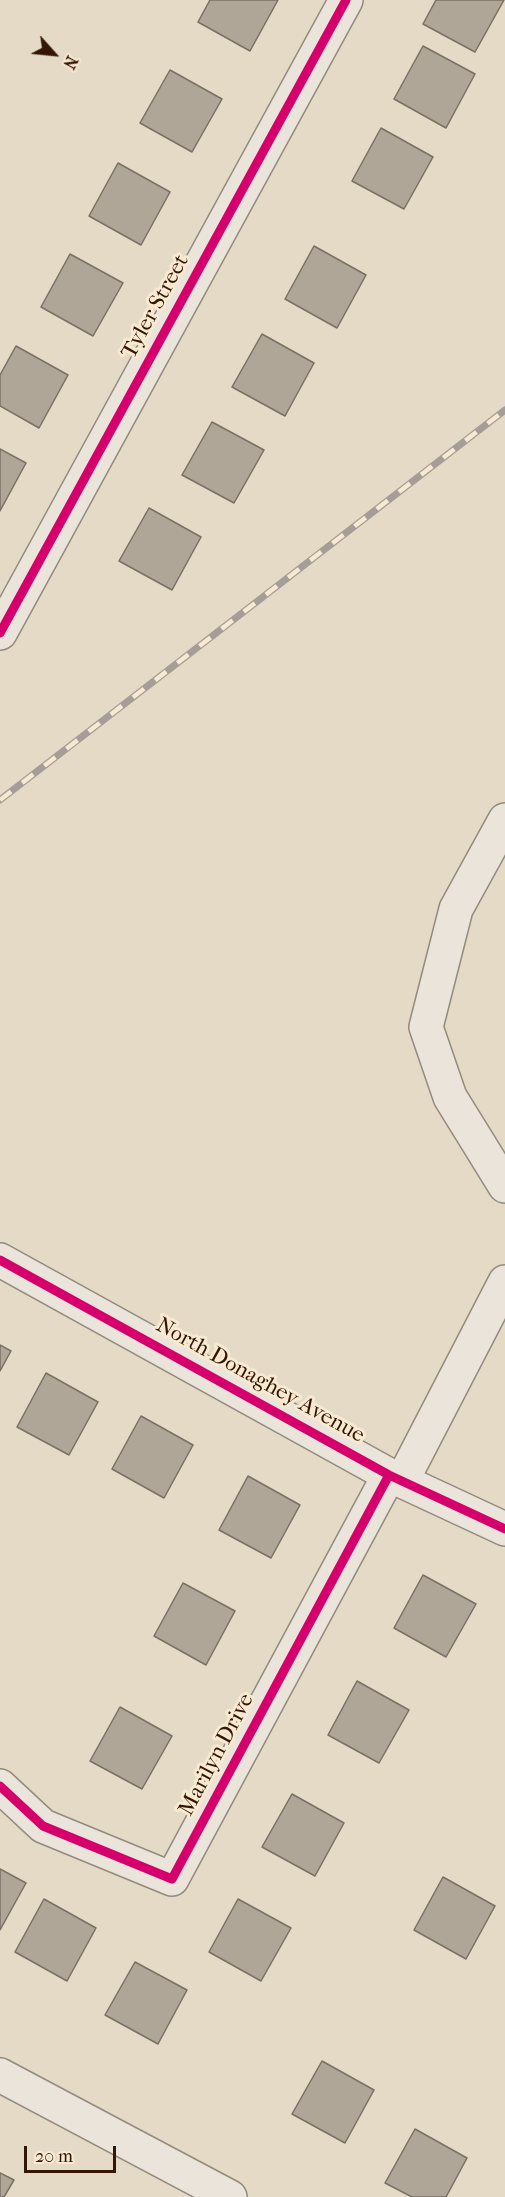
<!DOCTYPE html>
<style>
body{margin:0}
#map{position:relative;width:505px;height:2197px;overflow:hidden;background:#e5dac6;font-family:"IM FELL French Canon",serif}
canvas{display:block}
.north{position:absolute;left:24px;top:24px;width:60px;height:60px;-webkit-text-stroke:4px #f7e9d2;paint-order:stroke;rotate:117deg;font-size:16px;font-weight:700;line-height:24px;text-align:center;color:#331603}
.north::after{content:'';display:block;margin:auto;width:21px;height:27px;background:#331603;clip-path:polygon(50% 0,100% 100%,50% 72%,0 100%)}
.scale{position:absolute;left:24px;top:2146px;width:92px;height:27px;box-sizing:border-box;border:3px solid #331603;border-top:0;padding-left:8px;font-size:18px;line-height:21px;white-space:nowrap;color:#331603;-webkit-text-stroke:4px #f7e9d2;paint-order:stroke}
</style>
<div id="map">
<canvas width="505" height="2197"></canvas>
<div class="north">N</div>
<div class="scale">20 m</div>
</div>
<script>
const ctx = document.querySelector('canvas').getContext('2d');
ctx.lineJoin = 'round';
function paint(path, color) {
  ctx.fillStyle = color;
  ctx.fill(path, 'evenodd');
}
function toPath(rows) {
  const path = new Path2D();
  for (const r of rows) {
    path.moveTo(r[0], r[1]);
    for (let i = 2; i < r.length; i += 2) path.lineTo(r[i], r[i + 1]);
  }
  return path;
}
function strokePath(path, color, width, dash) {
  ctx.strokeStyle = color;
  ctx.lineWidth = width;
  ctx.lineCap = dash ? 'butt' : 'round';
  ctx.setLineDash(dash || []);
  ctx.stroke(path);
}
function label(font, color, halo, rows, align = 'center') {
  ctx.font = font + ' "IM FELL French Canon",serif';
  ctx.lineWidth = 6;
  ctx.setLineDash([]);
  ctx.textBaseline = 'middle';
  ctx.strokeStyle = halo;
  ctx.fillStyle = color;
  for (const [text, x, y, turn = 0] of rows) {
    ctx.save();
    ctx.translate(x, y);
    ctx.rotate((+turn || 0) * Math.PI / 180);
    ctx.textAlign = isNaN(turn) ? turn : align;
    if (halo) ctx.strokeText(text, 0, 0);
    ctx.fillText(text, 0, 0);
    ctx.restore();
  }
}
const building = toPath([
 [210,0,278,0,250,51,198,22,210,0],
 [436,0,504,0,475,52,423,24,436,0],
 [423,46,475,74,446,128,394,99,423,46],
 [170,70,222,99,192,152,140,123,170,70],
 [381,128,433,157,404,209,352,181,381,128],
 [118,163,170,192,141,245,89,216,118,163],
 [314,246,366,275,337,328,285,299,314,246],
 [70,254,123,283,93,336,41,307,70,254],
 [262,334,314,363,285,416,232,387,262,334],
 [16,346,68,375,39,428,0,406,0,375,16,346],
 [212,422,264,450,234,503,182,475,212,422],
 [0,449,26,463,0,511,0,449],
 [149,508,201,537,172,590,119,561,149,508],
 [0,1345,11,1351,0,1371,0,1345],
 [46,1373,98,1402,69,1455,17,1427,46,1373],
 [141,1416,193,1445,164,1498,112,1469,141,1416],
 [248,1476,300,1505,271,1558,219,1530,248,1476],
 [423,1575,476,1604,446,1657,394,1628,423,1575],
 [183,1583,235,1611,206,1665,154,1636,183,1583],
 [357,1681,409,1710,379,1763,328,1735,357,1681],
 [120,1707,172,1736,142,1789,90,1761,120,1707],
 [292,1794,344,1823,315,1876,262,1847,292,1794],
 [0,1869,26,1883,0,1930,0,1869],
 [443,1877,495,1906,466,1959,414,1930,443,1877],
 [44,1899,96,1928,67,1981,15,1952,44,1899],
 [238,1899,291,1928,261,1981,209,1952,238,1899],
 [135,1962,187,1990,158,2044,105,2015,135,1962],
 [322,2061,374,2090,345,2143,292,2114,322,2061],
 [415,2129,467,2158,446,2197,412,2197,385,2183,415,2129],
 [0,2173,14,2180,4,2197,0,2197,0,2173]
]);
const minor = toPath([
 [0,633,346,0],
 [505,820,456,909,426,1027,450,1097,505,1186],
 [0,1260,389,1475,505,1529],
 [402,1481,505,1282],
 [0,1786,43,1826,172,1879,389,1475],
 [0,2075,230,2197]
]);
const rail = toPath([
 [0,800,505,410]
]);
const cycleway = toPath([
 [0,633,346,0],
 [0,1260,389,1475,505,1529],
 [0,1786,43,1826,172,1879,389,1475]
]);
const streetNames = [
 ["Tyler Street",156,307,-61],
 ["North Donaghey Avenue",260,1381,29],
 ["Marilyn Drive",217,1755,-62]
];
paint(building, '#b0a698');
strokePath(building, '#7a7064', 1.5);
strokePath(minor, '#948a7d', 36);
strokePath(minor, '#eae4da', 33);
strokePath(rail, '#a69e96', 7);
strokePath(rail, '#f7e9d2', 4.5, [14]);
strokePath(cycleway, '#d6006c', 9);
label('22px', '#331603', '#f7e9d2', streetNames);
</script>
